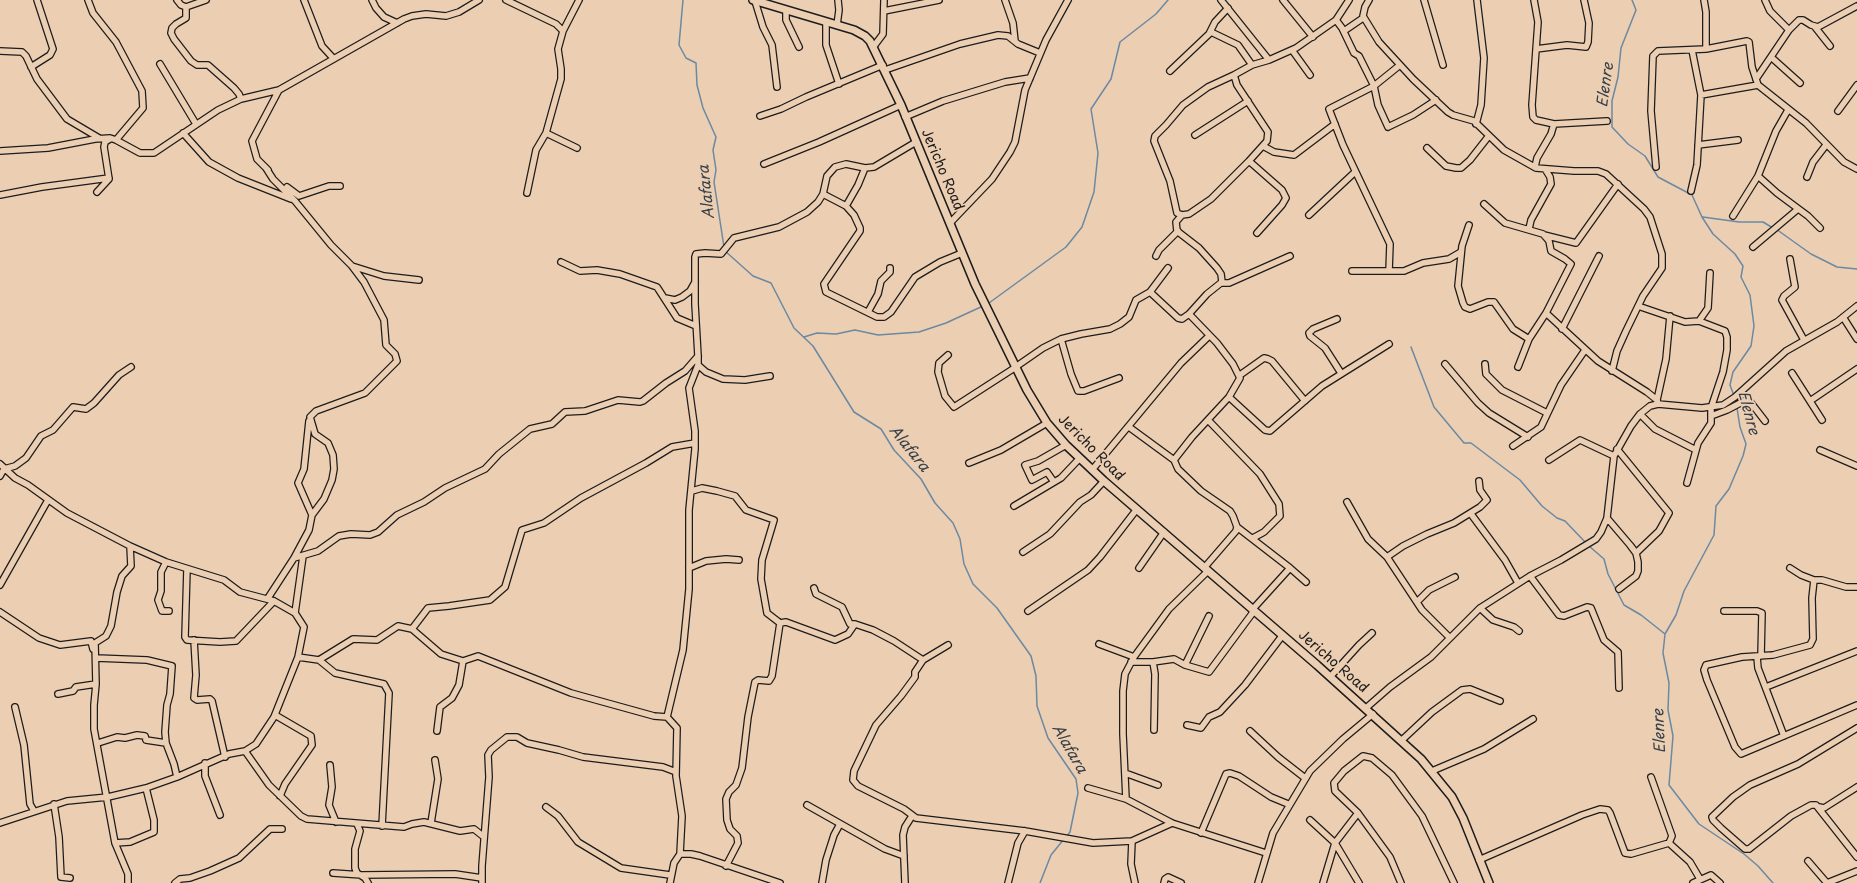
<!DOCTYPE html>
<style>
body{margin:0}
canvas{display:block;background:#ecceb2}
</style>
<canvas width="1857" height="883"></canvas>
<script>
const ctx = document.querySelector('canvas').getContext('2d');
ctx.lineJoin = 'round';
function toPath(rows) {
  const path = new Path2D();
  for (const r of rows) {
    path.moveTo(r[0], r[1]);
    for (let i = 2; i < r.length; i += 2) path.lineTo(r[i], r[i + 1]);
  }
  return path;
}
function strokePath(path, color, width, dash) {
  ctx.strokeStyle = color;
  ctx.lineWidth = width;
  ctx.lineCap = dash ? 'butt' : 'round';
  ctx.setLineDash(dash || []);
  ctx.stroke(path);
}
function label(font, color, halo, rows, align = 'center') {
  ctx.font = font + ' "Playpen Sans",sans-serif';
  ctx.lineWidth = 3.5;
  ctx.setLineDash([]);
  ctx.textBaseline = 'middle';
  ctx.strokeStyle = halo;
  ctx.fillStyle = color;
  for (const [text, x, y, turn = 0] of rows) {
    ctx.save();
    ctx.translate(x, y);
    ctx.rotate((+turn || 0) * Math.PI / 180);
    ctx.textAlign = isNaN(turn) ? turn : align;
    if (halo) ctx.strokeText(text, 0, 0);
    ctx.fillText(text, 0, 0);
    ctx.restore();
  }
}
const stream = toPath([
 [683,0,679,45,686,58,696,63,697,85,703,108,716,137,713,150,716,170,714,182,724,247],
 [1632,0,1636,10,1621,48,1618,77,1612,101,1612,127,1628,144,1645,156,1658,177,1692,195,1702,217,1713,234,1735,254,1743,266,1741,277,1750,295,1754,326,1751,346,1733,372,1730,385,1737,404],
 [1703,217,1739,222,1763,222,1773,228],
 [1776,229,1811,254,1837,267,1857,269],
 [725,251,753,276,771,283,794,328,813,346,854,412,881,429,894,450,921,479,935,503,953,523,960,539,964,564,973,584,997,608,1031,656,1036,676,1037,706,1048,738,1076,779,1078,793,1070,832,1066,837],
 [989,303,1066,247,1082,227,1094,192,1098,153,1091,109,1111,79,1120,42,1156,14,1168,0],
 [804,337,817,333,836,334,855,330,878,335,919,332,946,323,983,306],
 [1411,347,1434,407,1464,443,1471,443,1520,480,1542,506,1557,518,1565,521,1586,543],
 [1737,408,1740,427,1746,444,1743,456,1729,489,1716,506,1714,535,1684,591,1676,615,1665,634,1663,653,1669,683,1668,710,1673,736,1669,785,1699,824,1744,854,1758,866,1773,883],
 [1589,546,1604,559,1608,574,1624,605,1641,615,1665,634],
 [1040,883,1051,855,1064,839]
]);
const minor = toPath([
 [88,0,93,13,116,42,142,91,143,108,116,140],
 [177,0,181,5,186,7,206,0],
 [304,0,322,46,333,58],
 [372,0,376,8,384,17,397,23],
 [506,0,556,24,563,31,558,49,561,69,561,79,546,133,536,150,527,193],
 [1005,0,1013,23,1015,41],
 [1221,0,1269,60],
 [1283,0,1313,37],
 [1369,0,1365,7,1363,16,1379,42,1413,79,1448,112,1453,115,1474,121,1504,150,1536,168,1574,171,1598,171,1606,174,1644,209,1650,217,1662,254,1662,268,1643,296,1626,331,1617,351,1612,371],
 [1424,0,1443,65],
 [1534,0,1538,22,1532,105,1533,117,1536,120,1554,124,1607,121],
 [1704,0,1706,12,1706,49],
 [1765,0,1770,11,1789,30],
 [755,1,763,27,772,45,777,87],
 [186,7,186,18,176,24,172,28,171,33,174,39,191,61,197,65,208,65,234,88,239,94,241,99],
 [786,10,786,20,799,47],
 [884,11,939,0],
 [1336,20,1342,28,1354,53,1359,56,1374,86,1378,105,1388,127,1413,115,1436,100],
 [826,22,826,45,839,84],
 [837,25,839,10,838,0],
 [1815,27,1830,46],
 [563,31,579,0],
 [1344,31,1363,18],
 [1211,32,1238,45,1252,65],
 [874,46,883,34,884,0],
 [1536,49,1567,45,1586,47,1588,42,1589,23,1584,0],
 [1292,50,1310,75],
 [0,51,22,52,26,56,37,79,67,119,99,138],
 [1771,57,1800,83],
 [160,64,196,124],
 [31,67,50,55,53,49,37,0],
 [885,70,960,44,998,35,1008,36,1018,44,1040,53],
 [1170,71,1209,34,1215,22,1228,8],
 [1756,79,1789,30,1799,20,1803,20,1811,25,1818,27,1857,6],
 [1701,95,1758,85],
 [1788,110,1776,131,1758,176,1777,193,1808,216,1820,228],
 [1838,111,1857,85],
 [760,116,781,109,806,97,883,65],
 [905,117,943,101,1005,82,1030,78],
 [1476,124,1481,105,1484,58,1477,0],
 [183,133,209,162,238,178,291,199],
 [546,133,577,148],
 [1195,135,1248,101],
 [1698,145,1738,140],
 [1263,146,1274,152,1294,155,1335,124],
 [1427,148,1446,166,1456,168,1461,168,1470,160,1488,137],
 [0,151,48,148,95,139,110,138,116,140,140,153,154,153,218,110,241,99,279,90,404,19,412,16,426,14,446,16,459,12,479,0],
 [1249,161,1282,190,1286,198,1282,205,1257,233],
 [764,164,819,142,901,105],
 [1535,167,1537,158,1551,134,1554,124],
 [1656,167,1651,111,1653,56,1658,51,1706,49,1747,41,1749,42,1752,67,1758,85,1806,123,1844,162,1857,169],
 [266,168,273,179,295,201,331,245,352,266,364,282,384,320,386,345,395,354,397,361,365,393,316,411,310,417,315,434,328,443,333,455,334,469,332,480,324,499,312,515],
 [268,170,257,159,252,141,279,90],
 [1807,177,1813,162,1826,145],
 [287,187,299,196,329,186,340,186],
 [1691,191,1697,165,1701,95,1692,50],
 [97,192,109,179,104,147,105,142,110,139],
 [823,194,846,206,854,215,860,228,860,231,824,284,826,292,877,317,884,317,891,312,915,277,940,262,962,253],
 [0,195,42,187,109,178],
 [1484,204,1505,223,1543,234,1549,241,1551,251,1565,259,1571,264,1546,313,1529,339,1518,367],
 [846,206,858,185,865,168],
 [1182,215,1177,213,1170,181,1154,141,1155,136,1166,125,1183,105,1208,87,1234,75,1252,65,1269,60,1296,48,1336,20,1349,0],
 [1309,215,1355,172],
 [1733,216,1758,176],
 [950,223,992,179,1010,152,1015,142,1025,90,1046,40,1068,0],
 [1469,225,1462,246,1458,286,1463,303,1465,307,1470,309,1488,302,1494,302,1513,329,1529,339],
 [1529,229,1531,220,1551,184,1550,177,1545,169],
 [1544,235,1576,243,1618,184],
 [1753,247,1798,209],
 [1156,256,1159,250,1178,231],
 [1790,259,1795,287,1784,296,1782,300,1804,340],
 [561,262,580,271,597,270,620,274,657,287,677,318,696,326],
 [352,266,384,276,419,280],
 [1352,271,1404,271,1423,263,1449,259,1461,252],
 [1389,271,1390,244,1343,145,1329,109,1374,86,1400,65],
 [1221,283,1229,283,1290,256],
 [1150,292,1178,318,1182,319,1189,314,1207,294,1222,282,1221,274,1217,268,1199,248,1177,231,1176,222,1182,215,1189,214,1211,199,1249,161,1267,141,1268,132,1237,85,1234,75],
 [665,298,675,300,682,297,690,291,695,282],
 [1638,306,1685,322,1699,321,1708,308,1710,273],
 [868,312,878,294,881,281,890,272,890,268],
 [1546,313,1598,361,1647,392,1657,400,1658,404],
 [1843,317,1857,339],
 [1337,319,1313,329,1309,333,1310,336,1325,348,1341,373],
 [1562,329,1599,256],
 [1061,339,1071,374,1078,391,1084,391,1119,378],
 [948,355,939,363,938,372,945,396,954,407,1016,367],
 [1445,364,1478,403,1489,413,1528,437],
 [1485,364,1486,374,1502,390,1547,413],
 [698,365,706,372,723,379,745,380,770,376],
 [1017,366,1043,348,1061,339,1081,334,1110,329,1120,324,1129,317,1136,300,1150,292,1168,268],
 [1792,373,1822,420],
 [1240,375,1264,358,1268,359,1272,361,1305,401],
 [1229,397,1265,430,1270,431,1322,386,1389,344],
 [1657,400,1666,359,1670,316],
 [1810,401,1857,369],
 [1640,414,1655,429,1696,450],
 [1711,416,1727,410,1748,399,1765,421],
 [1209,421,1260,474,1279,504,1280,516,1264,532,1253,538],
 [1129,427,1174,460,1178,469,1201,491,1230,511,1233,516,1237,527,1236,531,1204,568],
 [1513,446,1541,427,1561,385,1585,350],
 [1617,449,1669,513,1659,531,1636,553],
 [1820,450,1857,466],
 [1174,460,1192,437,1229,397,1240,378,1233,364,1217,343,1189,314],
 [1549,460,1580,440,1614,456],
 [969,463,1001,450,1047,423],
 [0,464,15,478,28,485,67,513,130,546,166,562,224,580,240,592,274,601,295,613,304,627,298,657,274,717,256,744,245,751,229,754,177,777,146,788,108,797,67,801,0,823],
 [1092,470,1181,363,1209,336],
 [0,476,4,469,15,466,26,458,41,436,53,430,73,407,86,409,94,403,119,375,131,367],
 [1054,482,1047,472,1032,480,1025,465,1038,461,1066,445],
 [1687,483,1698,443,1711,423,1711,408,1723,372,1727,350,1727,337,1725,331,1699,321],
 [692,491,702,488,717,491,735,496,746,510,774,520,762,560,761,579,767,613,780,623,786,622,835,640,848,634,855,624,873,630,894,641,923,660],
 [1347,502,1368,539,1387,557,1422,610,1450,638],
 [1014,506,1061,478,1079,459],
 [1471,514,1505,560,1518,583],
 [1607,518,1630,545,1636,553,1638,562,1638,571,1636,576,1619,589],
 [1237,527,1290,568,1252,610],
 [1023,552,1050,534,1080,502,1091,495,1104,481],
 [1387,557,1403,546,1427,534,1454,523,1480,507,1487,500,1480,490,1479,481],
 [294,558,309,530,312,515,298,483,304,469,309,421],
 [166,562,161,572,161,591,158,600,162,611,169,611],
 [689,568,706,561,726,559,739,560],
 [1139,568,1164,532],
 [1290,568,1306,582],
 [1790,568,1801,575,1814,580,1822,580,1846,587,1857,587],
 [187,569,185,637,187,640,220,642,236,641,274,601],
 [1530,576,1559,615,1564,616,1587,607,1591,608,1604,640,1618,652,1619,688],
 [1814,580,1812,598,1813,639,1810,645,1773,655,1742,657,1706,665,1704,670,1707,680,1735,747,1741,754,1857,705],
 [0,585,48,500],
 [814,588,816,594,842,607,850,624,855,624],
 [268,598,294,558,318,551,339,536,351,534,370,535,378,532,397,515,424,502,445,488,485,469,499,454,530,429,552,424,565,412,585,411,618,400,640,402,643,401,666,383,685,371,698,356],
 [1417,602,1429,590,1455,577],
 [1480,608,1493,620,1514,627,1519,631],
 [1028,611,1088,570,1100,557,1137,509],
 [1724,611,1757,611,1762,613,1761,656],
 [0,612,39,638,60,645,91,641,93,649],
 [295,613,303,556],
 [412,629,428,608,449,606,490,600,505,587,522,530,544,523,581,498,646,463,672,447,695,443],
 [194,640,196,675,194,698,197,700,210,699,212,701,225,757],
 [1099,644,1134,657],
 [948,645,923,660,915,672,915,677,901,696,876,725,854,771,853,780,858,786,904,809,916,818,1025,831,1093,843,1132,841,1172,823],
 [298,657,319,660,353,639,377,640,398,626,412,629,441,654,463,661,478,656,571,693,654,716,667,717],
 [1757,657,1758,668,1784,736],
 [96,658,147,660,172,666,170,694,167,705,165,732,166,743,174,764,177,777],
 [319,660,335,673,384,684,389,693,382,826],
 [1131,662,1153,662,1155,674,1154,730],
 [1153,662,1174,659,1185,665,1209,672,1254,611],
 [1185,665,1209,616],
 [1330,677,1359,645,1372,633],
 [1766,687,1857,651],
 [58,694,73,691,76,687,96,684],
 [15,707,24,745,30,804,34,811],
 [1366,708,1390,687,1431,657,1480,608,1530,576,1561,560,1596,539,1601,532,1607,518,1614,456,1631,426,1640,414,1650,406,1658,404,1702,408,1723,405,1735,397,1786,351,1837,322,1857,306],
 [275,715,311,736,312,745,285,784,280,796],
 [1187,725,1201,728,1209,717,1220,712,1245,685,1282,636],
 [1857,728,1798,764,1750,785,1733,797,1712,817,1713,820,1721,828,1745,849,1749,849,1791,816,1811,805,1816,805,1857,857],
 [437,731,440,707,452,698,459,685,463,661],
 [1250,731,1278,757,1305,778],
 [1402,740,1432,712,1462,690,1470,689,1500,701],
 [98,743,117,737,125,738,137,735,145,736,146,740,166,743],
 [245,751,269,785,301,816,307,819,404,827,412,824,424,822,460,831,474,829,484,837],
 [205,763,205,776,220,815],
 [330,765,332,787,329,805,336,822],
 [1432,771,1484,749,1533,719],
 [1125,773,1158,785],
 [1651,777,1672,836,1669,843],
 [1088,788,1126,799,1172,823,1266,853],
 [1126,799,1123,734,1123,691,1125,674,1134,657,1169,609,1208,571],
 [54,804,59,837,61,877,70,878],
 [807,805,885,849,904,856],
 [546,807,558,816,578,842,621,868,670,875],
 [1819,807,1824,808,1857,787],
 [1310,820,1335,843,1359,883],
 [431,823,438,779,435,760],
 [357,824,360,831,355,849,355,868,357,873,365,878,368,883],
 [1201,833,1226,774,1230,773,1239,776,1271,797,1288,804],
 [1132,841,1131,864,1135,883],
 [115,843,130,842,154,832,154,820,146,788],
 [680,854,691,854,700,856,780,883],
 [1479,860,1582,815,1600,809,1608,810,1610,813,1625,853,1631,854,1669,843,1690,862,1700,879],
 [1808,861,1827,883],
 [726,866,738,843,737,836,730,829,727,820,726,799,729,792,736,785,742,768,748,717,755,682,758,680,769,681,772,676,780,623],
 [333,873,362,875,455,874,482,878],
 [128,883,128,874,115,843,94,729,94,705,96,684,95,643,106,636,111,626,117,592,122,576,131,566,130,546],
 [175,883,180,879,190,878,210,871,239,858,270,829,282,829],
 [482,883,482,866,489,777,488,755,491,750,507,737,517,737,527,743,559,750,583,757,663,767,676,772],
 [670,883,674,863,680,854,682,816,676,776,677,728,667,717,683,650,689,589,689,510,695,449,695,431,689,388,698,365,698,356,695,304,695,257,696,254,705,253,721,254,734,238,779,227,807,212,818,202,823,194,827,176,835,167,846,164,865,168,874,167,916,142],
 [822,883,826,860,834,835,840,824],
 [905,883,903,835,905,827,912,816],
 [1008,883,1018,843,1025,831],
 [1164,883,1165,879,1168,877,1181,883],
 [1258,883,1273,833,1310,771,1343,739,1373,714],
 [1323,883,1335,843,1358,813],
 [1401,883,1390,857,1358,813,1335,791,1334,783,1344,771,1363,756,1372,758,1392,775,1422,816,1454,883],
 [1693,883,1711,875,1720,883],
 [1827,883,1857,871]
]);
const tertiary = toPath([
 [753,0,854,30,865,36,870,41,901,105,975,284,1027,390,1047,423,1066,445,1104,481,1317,665,1421,759,1452,797,1463,818,1489,883]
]);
const streetNames = [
 ["Jericho Road",942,170,67],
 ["Jericho Road",1091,448,45],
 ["Jericho Road",1333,662,41]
];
const waterNames = [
 ["Elenre",1606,85,-82],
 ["Alafara",707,192,-96],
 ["Elenre",1748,413,75],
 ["Alafara",909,449,51],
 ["Elenre",1660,731,-93],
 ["Alafara",1069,749,60]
];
strokePath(stream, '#6b89a2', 1.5);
strokePath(minor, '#1c1c1c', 8);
strokePath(tertiary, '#1c1c1c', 10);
strokePath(minor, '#ecceb2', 5.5);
strokePath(tertiary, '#ecceb2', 7);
label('14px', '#1c1c1c', '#ecceb2', streetNames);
label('italic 15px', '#364049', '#ecceb2', waterNames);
</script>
